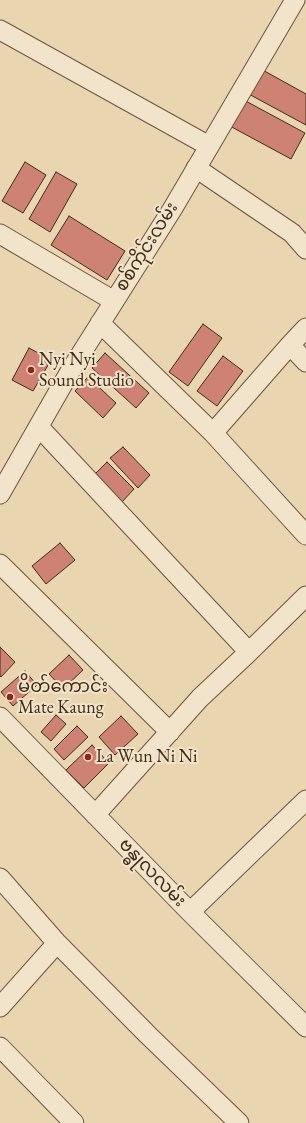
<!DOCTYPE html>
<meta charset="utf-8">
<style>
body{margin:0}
canvas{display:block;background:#e9d5af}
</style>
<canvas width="306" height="1123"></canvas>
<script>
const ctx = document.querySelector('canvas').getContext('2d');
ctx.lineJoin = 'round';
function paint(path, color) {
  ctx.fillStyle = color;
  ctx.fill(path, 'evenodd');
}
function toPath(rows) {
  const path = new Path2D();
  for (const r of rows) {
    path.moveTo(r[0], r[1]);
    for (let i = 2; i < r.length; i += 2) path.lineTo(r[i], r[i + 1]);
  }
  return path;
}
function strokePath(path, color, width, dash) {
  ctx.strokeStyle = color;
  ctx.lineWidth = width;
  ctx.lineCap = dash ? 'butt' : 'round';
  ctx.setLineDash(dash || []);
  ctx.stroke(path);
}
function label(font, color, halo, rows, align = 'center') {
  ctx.font = font + ' "EB Garamond","Noto Sans Myanmar",serif';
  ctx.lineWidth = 4;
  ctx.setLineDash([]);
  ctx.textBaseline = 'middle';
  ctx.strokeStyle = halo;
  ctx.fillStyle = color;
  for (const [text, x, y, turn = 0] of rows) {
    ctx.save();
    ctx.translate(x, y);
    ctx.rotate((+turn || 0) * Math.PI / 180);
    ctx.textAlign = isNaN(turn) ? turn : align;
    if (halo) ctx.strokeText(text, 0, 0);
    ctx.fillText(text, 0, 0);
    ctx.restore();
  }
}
const building = toPath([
 [259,68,306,94,306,125,245,92,259,68],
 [242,99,305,133,291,159,228,125,242,99],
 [25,162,46,175,23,213,2,201,25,162],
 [56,172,77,184,50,232,29,219,56,172],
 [69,216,125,251,107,280,51,245,69,216],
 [203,324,222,338,188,386,169,372,203,324],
 [29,348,51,360,33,391,12,380,29,348],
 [105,353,149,393,136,408,92,368,105,353],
 [223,356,243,371,217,406,197,391,223,356],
 [88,377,116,403,103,418,75,391,88,377],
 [123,447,150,475,138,488,110,458,123,447],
 [107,462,134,489,121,503,93,476,107,462],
 [60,543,75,560,46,584,32,566,60,543],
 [0,647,15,662,1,677,0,676,0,647],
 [69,655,83,670,63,689,49,674,69,655],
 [25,671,37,685,13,706,1,692,25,671],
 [56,715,66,724,51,741,41,732,56,715],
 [121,716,138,734,115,755,99,737,121,716],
 [77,726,88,737,64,760,54,749,77,726],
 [92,745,109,763,84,788,66,770,92,745]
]);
const minor = toPath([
 [0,30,209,146],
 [196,168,292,233,306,249],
 [0,234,114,301],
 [100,323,213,433,306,535],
 [306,328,290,345,306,362],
 [39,427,249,652],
 [213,433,290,345],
 [0,494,72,368,173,208,295,0],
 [0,564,170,732],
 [0,717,190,912,306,1027],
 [95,815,200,698,249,652,306,596],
 [0,878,57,943,0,1007],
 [190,912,306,800],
 [57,943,148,1035,239,1123],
 [0,1047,74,1123]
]);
const markers = [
 [31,370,4,"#8f2418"],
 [10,697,4,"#8f2418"],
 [88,757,4,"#8f2418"]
];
const streetNames = [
 ["စစ်ကိုင်းလမ်း",147,247,-58],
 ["ဗန္ဓုလလမ်း",152,873,46]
];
const poiNames = [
 ["Nyi Nyi",39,360],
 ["Sound Studio",39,381],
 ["မိတ်ကောင်း",18,687],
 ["Mate Kaung",18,708],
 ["La Wun Ni Ni",96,757]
];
paint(building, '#cd8273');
strokePath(building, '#412c19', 1);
strokePath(minor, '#6b563e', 21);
strokePath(minor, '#f1e4cb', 19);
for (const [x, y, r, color] of markers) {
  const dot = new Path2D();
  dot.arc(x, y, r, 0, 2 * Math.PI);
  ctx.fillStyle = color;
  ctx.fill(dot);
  strokePath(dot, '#f1e4cb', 1.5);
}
label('18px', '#412c19', '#f1e4cb', streetNames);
label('18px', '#412c19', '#f1e4cb', poiNames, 'left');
</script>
